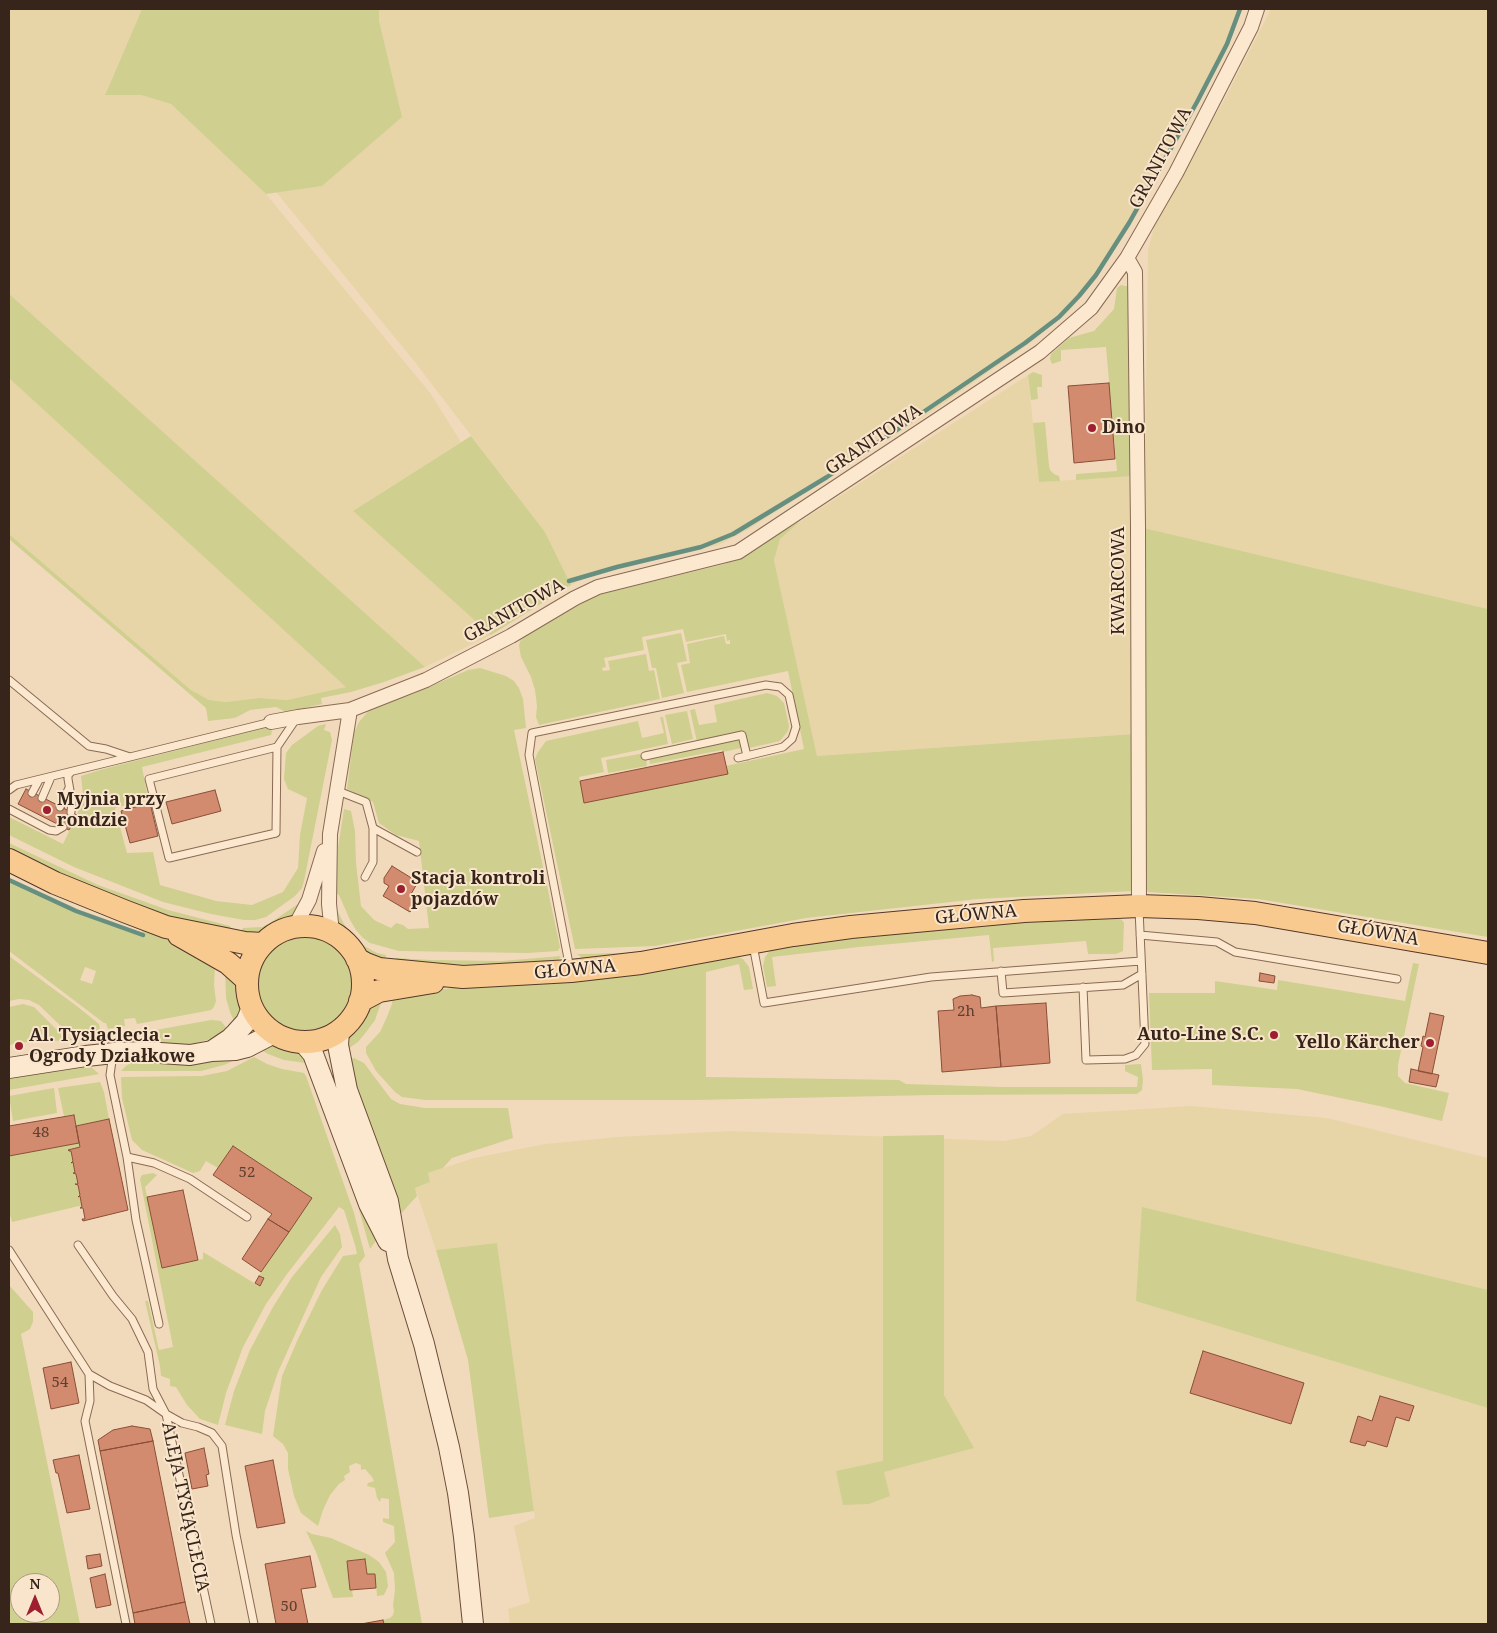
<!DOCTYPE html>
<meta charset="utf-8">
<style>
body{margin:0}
#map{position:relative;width:1497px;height:1633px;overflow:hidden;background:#f1dabb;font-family:"Noto Serif",serif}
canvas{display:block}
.frame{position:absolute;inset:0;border:10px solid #37241a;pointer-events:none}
.north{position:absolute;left:10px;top:1573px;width:50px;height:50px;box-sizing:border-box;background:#f8e5cb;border:1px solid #ab9884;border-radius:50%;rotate:0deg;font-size:14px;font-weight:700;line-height:20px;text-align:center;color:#37241a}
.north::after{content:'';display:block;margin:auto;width:18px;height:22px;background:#9d1f30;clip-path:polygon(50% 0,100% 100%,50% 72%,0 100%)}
</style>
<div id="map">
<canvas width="1497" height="1633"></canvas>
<div class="frame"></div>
<div class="north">N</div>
</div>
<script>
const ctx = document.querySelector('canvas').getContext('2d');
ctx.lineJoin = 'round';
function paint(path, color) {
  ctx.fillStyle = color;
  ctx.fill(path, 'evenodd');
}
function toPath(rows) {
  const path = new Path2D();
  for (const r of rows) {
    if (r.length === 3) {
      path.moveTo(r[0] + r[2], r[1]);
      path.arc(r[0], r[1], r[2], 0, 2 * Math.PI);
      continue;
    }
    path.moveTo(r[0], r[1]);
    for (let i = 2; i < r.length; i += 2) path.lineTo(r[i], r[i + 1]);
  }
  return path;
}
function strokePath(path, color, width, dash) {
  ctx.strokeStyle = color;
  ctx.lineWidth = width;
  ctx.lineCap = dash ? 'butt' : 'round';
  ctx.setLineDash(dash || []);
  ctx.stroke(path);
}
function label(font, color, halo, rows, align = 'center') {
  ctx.font = font + ' "Noto Serif",serif';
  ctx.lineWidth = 4;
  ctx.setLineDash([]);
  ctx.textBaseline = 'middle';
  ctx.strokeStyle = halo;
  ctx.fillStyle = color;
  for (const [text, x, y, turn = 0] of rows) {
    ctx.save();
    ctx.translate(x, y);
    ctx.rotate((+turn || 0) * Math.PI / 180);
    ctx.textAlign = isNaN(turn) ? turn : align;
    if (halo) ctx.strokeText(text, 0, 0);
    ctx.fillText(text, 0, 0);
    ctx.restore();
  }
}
const farmland = toPath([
 [9,9,142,9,105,94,141,95,171,104,266,194,431,394,461,442,353,511,491,635,425,667,347,687,287,700,259,698,226,702,209,700,191,690,9,534],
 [379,9,1243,9,1226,52,1132,223,1094,282,1067,313,1033,341,934,410,749,529,719,545,602,571,571,585,545,532,414,361,276,192,322,186,379,21],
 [1271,9,1488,9,1488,609,1144,528,1148,250,1157,216,1223,102],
 [1028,375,1039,482,1133,476,1134,734,817,756,774,560,780,539,801,521],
 [1192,1106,1327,1118,1488,1158,1488,1624,510,1624,508,1609,530,1602,514,1526,535,1518,497,1243,436,1250,415,1188,430,1182,428,1173,474,1158,545,1144,617,1137,731,1131,1004,1141,1031,1136,1063,1114]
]);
const green = toPath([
 [142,9,379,9,379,21,402,117,322,186,266,194,171,104,141,95,105,95],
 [1121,285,1130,287,1133,476,1076,480,1076,474,1117,471,1106,347,1061,350,1061,361,1052,364,1050,359,1051,354,1069,338,1094,331,1114,309,1117,288],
 [9,294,425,667,384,682,351,692,321,698,322,704,286,712,276,707,250,710,235,718,208,721,206,708,9,539,9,534,191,690,209,700,226,702,259,698,287,700,346,687,9,378],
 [1033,372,1042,375,1042,387,1037,387,1038,399,1031,400,1028,375],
 [1045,422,1049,466,1050,470,1054,474,1059,476,1060,481,1039,482,1033,423],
 [471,436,545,532,571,585,491,635,353,511],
 [801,521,780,539,774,560,817,756,1134,734,1133,891,978,899,806,918,655,946,575,949,535,759,538,752,546,741,638,721,642,738,664,733,660,717,663,717,668,744,601,758,604,772,579,777,584,803,726,766,804,749,788,671,687,692,681,665,690,663,687,644,724,636,726,644,730,644,730,640,727,641,726,634,686,642,683,629,642,637,644,650,604,658,606,667,602,668,603,671,610,670,608,661,646,654,649,671,654,670,660,699,539,725,536,717,537,706,535,690,531,677,521,657,519,646,520,641,528,634,597,595,725,564],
 [1144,528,1488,609,1488,937,1258,899,1148,892,1145,885],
 [681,633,687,661,677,663,684,693,662,698,656,668,652,668,646,640],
 [480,668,506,676,514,681,519,688,523,699,526,728,514,730,560,947,558,951,527,953,399,951,370,943,363,938,356,930,350,920,339,895,335,893,338,848,344,809,351,811,355,831,356,863,361,906,374,920,391,928,396,923,403,925,408,929,429,928,419,841,396,835,379,823,373,802,347,789,354,733,359,722,371,708,413,694,468,670],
 [767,693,777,696,784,703,789,726,788,731,780,741,749,748,745,731,697,742,690,710,695,709,699,725,717,722,714,705],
 [687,711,693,739,672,744,665,715],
 [326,724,324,730,330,732,332,740,304,881,302,888,295,896,266,917,255,920,244,920,211,914,163,902,74,867,9,835,9,817,63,844,78,813,78,795,83,794,81,776,100,770,266,727,272,731,271,735,142,767,148,799,115,808,127,853,153,852,160,885,216,901,252,905,283,892,298,868,300,835,307,798,288,789,284,779,286,753,292,745,318,726],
 [739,740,741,748,723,752,722,750,650,764,649,758],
 [645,753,647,766,608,773,606,760],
 [9,843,98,885,168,910,230,926,231,928,227,936,198,927,52,872,9,850],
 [9,880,45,897,107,923,143,934,141,926,182,944,215,968,214,985,216,1001,214,1007,211,1010,201,1012,137,1024,135,1018,124,1019,125,1026,108,1029,106,1023,104,1023,9,951],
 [85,967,96,971,92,984,80,980],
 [301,902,295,917,290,920,264,934,237,938,243,928,262,927,270,923],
 [335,906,347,930,357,942,377,953,386,955,384,967,360,952,350,940,340,930,336,923],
 [1106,918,1117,918,1122,920,1124,923,1123,951,1116,954,1088,954,1086,941,993,948,994,961,992,962,989,935,859,947,772,957,776,986,767,987,763,966,765,957,771,949,819,942,880,935,1026,922],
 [303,983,50],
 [650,952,585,960,577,954,584,954],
 [734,955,743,959,749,967,753,989,744,990,739,964,706,972,706,1077,899,1080,906,1084,1003,1087,1137,1087,1138,1077,1125,1071,1125,1065,1141,1064,1143,1080,1142,1090,1137,1094,933,1095,694,1100,425,1100,402,1097,395,1092,376,1071,366,1053,366,1047,380,1032,387,1017,392,1004,393,995],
 [9,956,78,1007,99,1024,100,1030,73,1034,67,1032,39,1005,29,1000,19,999,9,1001],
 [561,956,556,964,395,968,396,958,431,960,502,961],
 [1413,963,1419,964,1398,1065,1398,1076,1405,1083,1449,1093,1442,1121,1384,1107,1297,1089,1212,1085,1212,1069,1152,1070,1149,993,1215,993,1215,981,1277,990,1278,980,1405,1001],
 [225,971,238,987,241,997,242,1011,235,1023,230,1012,226,998],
 [383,997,375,1020,367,1031,358,1042,345,1051,348,1032,366,1006],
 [23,1004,34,1007,59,1032,73,1040,52,1041,38,1040,9,1045,9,1007],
 [211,1020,221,1021,228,1030,214,1038,192,1044,145,1043,139,1033],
 [274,1041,298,1048,312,1063,306,1063,284,1060,268,1054,256,1047],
 [248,1054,224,1065,201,1071,121,1071,126,1066,134,1061,193,1063,219,1061],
 [254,1057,267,1064,282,1069,304,1073,306,1076,354,1213,365,1256,359,1264,422,1624,384,1624,383,1620,390,1618,393,1615,394,1611,393,1606,395,1590,394,1573,385,1553,395,1542,394,1526,383,1522,383,1518,389,1519,389,1499,381,1498,380,1502,377,1498,375,1488,367,1486,368,1483,374,1481,372,1477,365,1469,361,1470,361,1465,356,1463,349,1466,350,1472,344,1476,345,1480,339,1484,330,1495,323,1510,318,1526,301,1513,294,1496,288,1469,288,1453,283,1444,273,1436,282,1376,298,1339,322,1290,343,1256,357,1254,355,1245,344,1210,339,1207,287,1274,266,1304,243,1347,226,1393,218,1425,200,1419,187,1405,176,1387,170,1386,170,1379,161,1376,160,1366,145,1301,148,1301,159,1350,173,1347,140,1179,142,1175,153,1173,157,1175,145,1187,162,1267,203,1259,203,1252,259,1286,259,1276,261,1272,311,1198,233,1146,218,1168,206,1161,200,1171,193,1173,142,1150,132,1140,122,1098,121,1077,202,1076,227,1071],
 [354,1058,364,1063,391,1099,400,1104,425,1108,508,1108,513,1138,452,1158,443,1168,428,1173,430,1182,415,1188,417,1196,397,1218,359,1105,351,1059],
 [81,1066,91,1067,99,1074,9,1090,9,1079],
 [100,1082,104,1092,109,1119,76,1126,74,1115,64,1116,58,1088],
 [54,1088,57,1113,13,1121,9,1096],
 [944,1135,944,1395,974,1448,884,1472,890,1496,869,1504,843,1505,836,1471,883,1461,883,1136],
 [79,1143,80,1147,69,1150,71,1151,73,1161,71,1162,73,1162,75,1173,73,1174,76,1174,78,1184,76,1185,78,1185,80,1195,78,1196,80,1196,82,1207,79,1206,12,1222,9,1212,9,1156],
 [349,1179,378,1238,370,1249,358,1206],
 [1142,1207,1488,1290,1488,1408,1136,1301],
 [335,1225,340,1234,342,1247,321,1277,278,1372,265,1411,262,1434,225,1425,234,1391,250,1350,273,1307,292,1277],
 [497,1243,534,1511,489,1518,468,1360,436,1250],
 [9,1285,33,1312,33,1322,30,1329,21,1334,80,1624,9,1624],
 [20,1583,50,1583,50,1613,20,1613],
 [306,1531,312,1534,331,1538,369,1555,379,1562,386,1572,388,1586,384,1595,377,1596,375,1574,367,1574,365,1559,347,1561,350,1590,352,1590,353,1597,333,1598,316,1552]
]);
const stream = toPath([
 [569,581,617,567,701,547,733,534,827,477,916,417,1025,343,1059,317,1079,296,1096,275,1129,223,1197,102,1227,44,1240,9],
 [9,880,76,911,143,935]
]);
const building = toPath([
 [1109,383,1115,459,1074,463,1068,386,1109,383],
 [723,752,728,774,584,803,580,781,723,752],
 [26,789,77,815,69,830,18,804,26,789],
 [215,790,221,811,172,824,166,802,215,790],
 [150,803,158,836,130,843,121,811,150,803],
 [392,866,418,882,411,894,418,898,410,912,383,896,389,886,384,883,384,878,392,866],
 [1260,973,1275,976,1274,983,1259,981,1260,973],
 [972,995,980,997,981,1008,996,1006,1001,1067,942,1072,938,1011,954,1010,953,999,960,996,972,995],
 [1046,1003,1050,1063,1001,1067,996,1006,1046,1003],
 [1430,1013,1444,1016,1432,1074,1418,1071,1423,1047,1421,1046,1423,1036,1425,1037,1430,1013],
 [1411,1069,1439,1075,1436,1087,1409,1082,1411,1069],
 [74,1115,79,1143,9,1156,9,1126,74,1115],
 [109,1119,128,1210,83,1221,82,1219,85,1219,83,1208,80,1208,82,1207,80,1196,78,1197,80,1195,78,1185,75,1184,78,1184,76,1174,73,1173,75,1173,73,1162,71,1163,73,1161,71,1151,69,1151,68,1150,80,1147,76,1126,109,1119],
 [233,1146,312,1198,289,1232,268,1219,272,1214,213,1175,233,1146],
 [183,1190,198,1260,162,1268,147,1197,183,1190],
 [268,1219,289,1232,261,1272,242,1259,268,1219],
 [259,1276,264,1278,260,1286,255,1283,259,1276],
 [1203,1351,1304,1383,1291,1424,1190,1393,1203,1351],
 [71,1362,79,1403,51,1409,43,1368,71,1362],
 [1380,1396,1414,1406,1409,1421,1396,1417,1387,1447,1367,1441,1365,1446,1350,1442,1358,1416,1372,1421,1380,1396],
 [132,1426,150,1429,153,1441,100,1451,98,1440,113,1430,132,1426],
 [153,1441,185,1602,133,1613,100,1451,153,1441],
 [204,1448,209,1474,206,1475,208,1486,192,1489,185,1453,204,1448],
 [79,1455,90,1509,67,1513,58,1473,56,1473,53,1460,79,1455],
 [273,1460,285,1523,257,1528,245,1466,273,1460],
 [100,1554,102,1566,88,1569,86,1556,100,1554],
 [310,1556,316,1587,301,1589,308,1624,276,1624,265,1564,310,1556],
 [365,1559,367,1574,375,1574,376,1588,350,1590,347,1561,365,1559],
 [105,1574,111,1605,96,1608,90,1578,105,1574],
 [185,1602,190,1624,135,1624,133,1613,185,1602],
 [383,1620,384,1624,361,1624,383,1620]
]);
const lane = toPath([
 [9,680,89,746,106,749,130,757,271,722],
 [277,747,149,779,169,858,276,833,277,747,296,719],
 [645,756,742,735,747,756],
 [71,772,68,775,68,779,72,802,71,812],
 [9,790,16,785,130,757],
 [338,791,366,802,373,828,417,852],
 [32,793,39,780],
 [42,798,51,777],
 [60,807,69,788],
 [9,809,49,830,56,831,63,827],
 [365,877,373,862,373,828],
 [1140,935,1217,942,1235,952,1397,979],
 [753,945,764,1003,931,977,1141,961],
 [570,969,529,755,532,733,766,685,780,687,789,695,796,727,792,739,783,747,738,758],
 [1001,971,1003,993,1123,985,1142,974],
 [1083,987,1086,1060,1125,1059,1136,1055,1145,1044,1139,909],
 [113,1054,110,1075,127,1157,136,1220,159,1324],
 [127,1157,154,1163,190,1179,247,1217],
 [78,1245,113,1296,132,1319,148,1352,153,1389,166,1414,182,1423,198,1427,212,1433,222,1446,236,1535,254,1624],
 [9,1250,89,1374,110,1386,146,1400,166,1414,211,1624],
 [89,1374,90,1401,85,1421,126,1624]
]);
const street = toPath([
 [1127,258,1135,272,1138,526,1139,906],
 [271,722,298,717,350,710],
 [295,926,309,900,324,851],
 [332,933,329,904,330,834,350,710,426,680,511,636,575,598,598,587,738,552,1040,352,1091,308,1127,258,1176,173,1251,27,1257,9]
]);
const secondary = toPath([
 [339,1031,338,1045,347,1090,388,1201,398,1259,424,1344,449,1447,458,1493,464,1537,473,1624],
 [303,1042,313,1054,369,1204,388,1241],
 [212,1051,230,1039,236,1033,246,1022,252,1008],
 [9,1068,86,1056,114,1053,145,1052,190,1055,212,1051,235,1050,247,1047,274,1033]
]);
const primary = toPath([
 [9,860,55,883,124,911,166,927,245,943,263,944],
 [305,984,58],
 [179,935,228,963,247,980],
 [357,959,366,964,379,969,463,977,571,971,641,963,793,935,851,927,1024,911,1139,906,1198,908,1255,913,1488,953],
 [360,1001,379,991,433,982]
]);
const markers = [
 [1092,428,5,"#9d1f30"],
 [47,810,5,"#9d1f30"],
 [401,889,5,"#9d1f30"],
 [1274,1035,5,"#9d1f30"],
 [1430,1043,5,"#9d1f30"],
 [19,1046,5,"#9d1f30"]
];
const numberNames = [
 ["2h",966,1012],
 ["48",41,1133],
 ["52",247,1173],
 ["54",60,1383],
 ["50",289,1607]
];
const streetNames = [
 ["GRANITOWA",1161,158,-62],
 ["GRANITOWA",874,440,-34],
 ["KWARCOWA",1119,581,-90],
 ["GRANITOWA",514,611,-29],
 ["GŁÓWNA",976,915,-5],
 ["GŁÓWNA",1378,933,10],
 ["GŁÓWNA",575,970,-5],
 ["ALEJA TYSIĄCLECIA",185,1507,78]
];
const poiNames = [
 ["Dino",1102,428],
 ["Myjnia przy",57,800],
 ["rondzie",57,821],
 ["Stacja kontroli",411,879],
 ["pojazdów",411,900],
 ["Auto-Line S.C.",1264,1035,"right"],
 ["Al. Tysiąclecia -",29,1036],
 ["Ogrody Działkowe",29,1057],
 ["Yello Kärcher",1420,1043,"right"]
];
paint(farmland, '#e7d5a8');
paint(green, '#cfcf8f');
strokePath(stream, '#678f80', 4.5);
paint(building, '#d28b6e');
strokePath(building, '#8a4e38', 1);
strokePath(lane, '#896a54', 9);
strokePath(street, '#896a54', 16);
strokePath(secondary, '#6b4b37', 22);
strokePath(primary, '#563829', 24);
strokePath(lane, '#fbe8cf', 7);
strokePath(street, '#fbe8cf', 14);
strokePath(secondary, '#fbe8cf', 20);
strokePath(primary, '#f9ca8f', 22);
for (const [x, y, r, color] of markers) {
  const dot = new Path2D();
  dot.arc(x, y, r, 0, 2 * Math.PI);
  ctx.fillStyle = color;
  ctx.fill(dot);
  strokePath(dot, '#f8e5cb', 2);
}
label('15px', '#5e3e2f', null, numberNames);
label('18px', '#37241a', '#f8e5cb', streetNames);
label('bold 18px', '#37241a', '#f8e5cb', poiNames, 'left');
</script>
